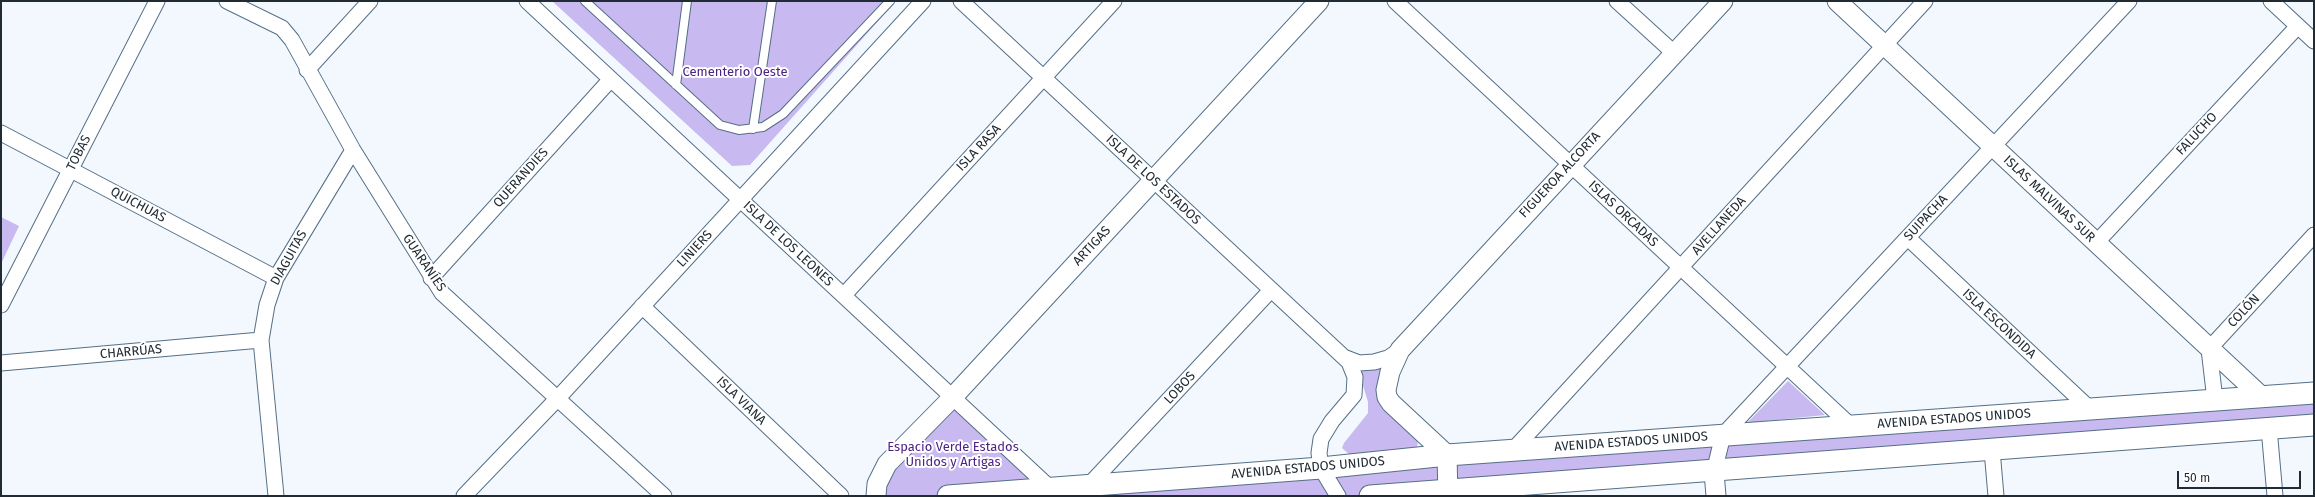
<!DOCTYPE html>
<meta charset="utf-8">
<style>
body{margin:0}
#map{position:relative;width:2315px;height:497px;overflow:hidden;background:#f2f8fe;font-family:"Fira Sans",sans-serif}
canvas{display:block}
.frame{position:absolute;inset:0;border:2px solid #202b34;pointer-events:none}
.scale{position:absolute;left:2177px;top:471px;width:124px;height:18px;box-sizing:border-box;border:2px solid #202b34;border-top:0;padding-left:5px;font-size:12px;line-height:14px;white-space:nowrap;color:#202b34;-webkit-text-stroke:3px #fff;paint-order:stroke}
</style>
<div id="map">
<canvas width="2315" height="497"></canvas>
<div class="frame"></div>
<div class="scale">50 m</div>
</div>
<script>
const ctx = document.querySelector('canvas').getContext('2d');
ctx.lineJoin = 'round';
function paint(path, color) {
  ctx.fillStyle = color;
  ctx.fill(path, 'evenodd');
}
function toPath(rows) {
  const path = new Path2D();
  for (const r of rows) {
    path.moveTo(r[0], r[1]);
    for (let i = 2; i < r.length; i += 2) path.lineTo(r[i], r[i + 1]);
  }
  return path;
}
function strokePath(path, color, width, dash) {
  ctx.strokeStyle = color;
  ctx.lineWidth = width;
  ctx.lineCap = dash ? 'butt' : 'round';
  ctx.setLineDash(dash || []);
  ctx.stroke(path);
}
function label(font, color, halo, rows, align = 'center') {
  ctx.font = font + ' "Fira Sans",sans-serif';
  ctx.lineWidth = 4;
  ctx.setLineDash([]);
  ctx.textBaseline = 'middle';
  ctx.strokeStyle = halo;
  ctx.fillStyle = color;
  for (const [text, x, y, turn = 0] of rows) {
    ctx.save();
    ctx.translate(x, y);
    ctx.rotate((+turn || 0) * Math.PI / 180);
    ctx.textAlign = isNaN(turn) ? turn : align;
    if (halo) ctx.strokeText(text, 0, 0);
    ctx.fillText(text, 0, 0);
    ctx.restore();
  }
}
const green = toPath([
 [552,1,896,1,750,165,732,166],
 [1,217,19,226,1,264],
 [1387,367,1381,379,1418,439,1417,449,1413,452,1349,454,1342,448,1344,443,1368,413,1368,402,1358,369,1367,371],
 [1788,381,1825,415,1747,423],
 [2314,393,2314,425,1370,496,881,496,887,464,952,398,1047,488]
]);
const service = toPath([
 [585,1,720,125,739,130,763,127,783,114,890,1],
 [676,85,687,1],
 [753,129,772,1]
]);
const minor = toPath([
 [227,1,282,28,292,40,353,150,442,293,664,496],
 [527,1,1049,487],
 [961,1,1349,362,1355,377,1354,395,1332,421,1321,439,1319,453,1321,468,1338,496],
 [1395,1,1851,426],
 [1617,1,1674,53],
 [2271,1,2314,41],
 [307,70,370,1],
 [1,133,276,278],
 [1908,238,2090,409],
 [2096,243,2298,26],
 [431,278,611,79],
 [844,295,1114,1],
 [1,305,157,1],
 [642,306,841,496],
 [1346,358,1359,363,1374,362,1388,358,1400,350],
 [1,363,261,340],
 [2215,400,2209,349,2314,235],
 [2269,428,2275,496],
 [1513,450,1925,1],
 [1992,450,1996,496],
 [1714,472,1723,435,2129,1],
 [1089,485,1271,290],
 [276,496,261,340,267,305,276,278,353,150],
 [464,496,558,398,923,1]
]);
const tertiary = toPath([
 [1837,1,2262,397],
 [1714,472,1716,496],
 [876,496,877,484,887,464,952,398,1319,1],
 [1448,496,1447,455,1391,403,1387,397,1386,390,1390,372,1400,350,1723,1]
]);
const secondary = toPath([
 [948,496,1321,468,1447,455,2314,393],
 [1370,496,2314,425]
]);
const parkNames = [
 ["Cementerio Oeste",735,72],
 ["Espacio Verde Estados",953,447],
 ["Unidos y Artigas",953,462]
];
const streetNames = [
 ["FALUCHO",2197,134,-47],
 ["ISLA RASA",979,148,-47],
 ["TOBAS",79,153,-63],
 ["FIGUEROA ALCORTA",1560,175,-47],
 ["QUERANDIES",521,178,-48],
 ["ISLA DE LOS ESTADOS",1153,180,43],
 ["ISLAS MALVINAS SUR",2049,199,43],
 ["QUICHUAS",138,205,28],
 ["ISLAS ORCADAS",1623,214,43],
 ["SUIPACHA",1926,218,-47],
 ["AVELLANEDA",1719,226,-48],
 ["ISLA DE LOS LEONES",788,244,43],
 ["ARTIGAS",1092,246,-47],
 ["LINIERS",695,249,-47],
 ["DIAGUITAS",289,258,-61],
 ["GUARANÍES",424,263,56],
 ["COLÓN",2244,311,-47],
 ["ISLA ESCONDIDA",1999,324,43],
 ["CHARRÚAS",131,352,-5],
 ["LOBOS",1180,388,-47],
 ["ISLA VIANA",741,401,44],
 ["AVENIDA ESTADOS UNIDOS",1954,419,-4],
 ["AVENIDA ESTADOS UNIDOS",1631,442,-4],
 ["AVENIDA ESTADOS UNIDOS",1308,468,-5]
];
paint(green, '#c9b9f1');
strokePath(service, '#556f86', 10);
strokePath(minor, '#556f86', 17);
strokePath(tertiary, '#556f86', 21);
strokePath(secondary, '#556f86', 23);
strokePath(service, '#fff', 8);
strokePath(minor, '#fff', 15);
strokePath(tertiary, '#fff', 19);
strokePath(secondary, '#fff', 21);
label('13px', '#4c2285', '#fff', parkNames);
label('13px', '#202b34', '#fff', streetNames);
</script>
